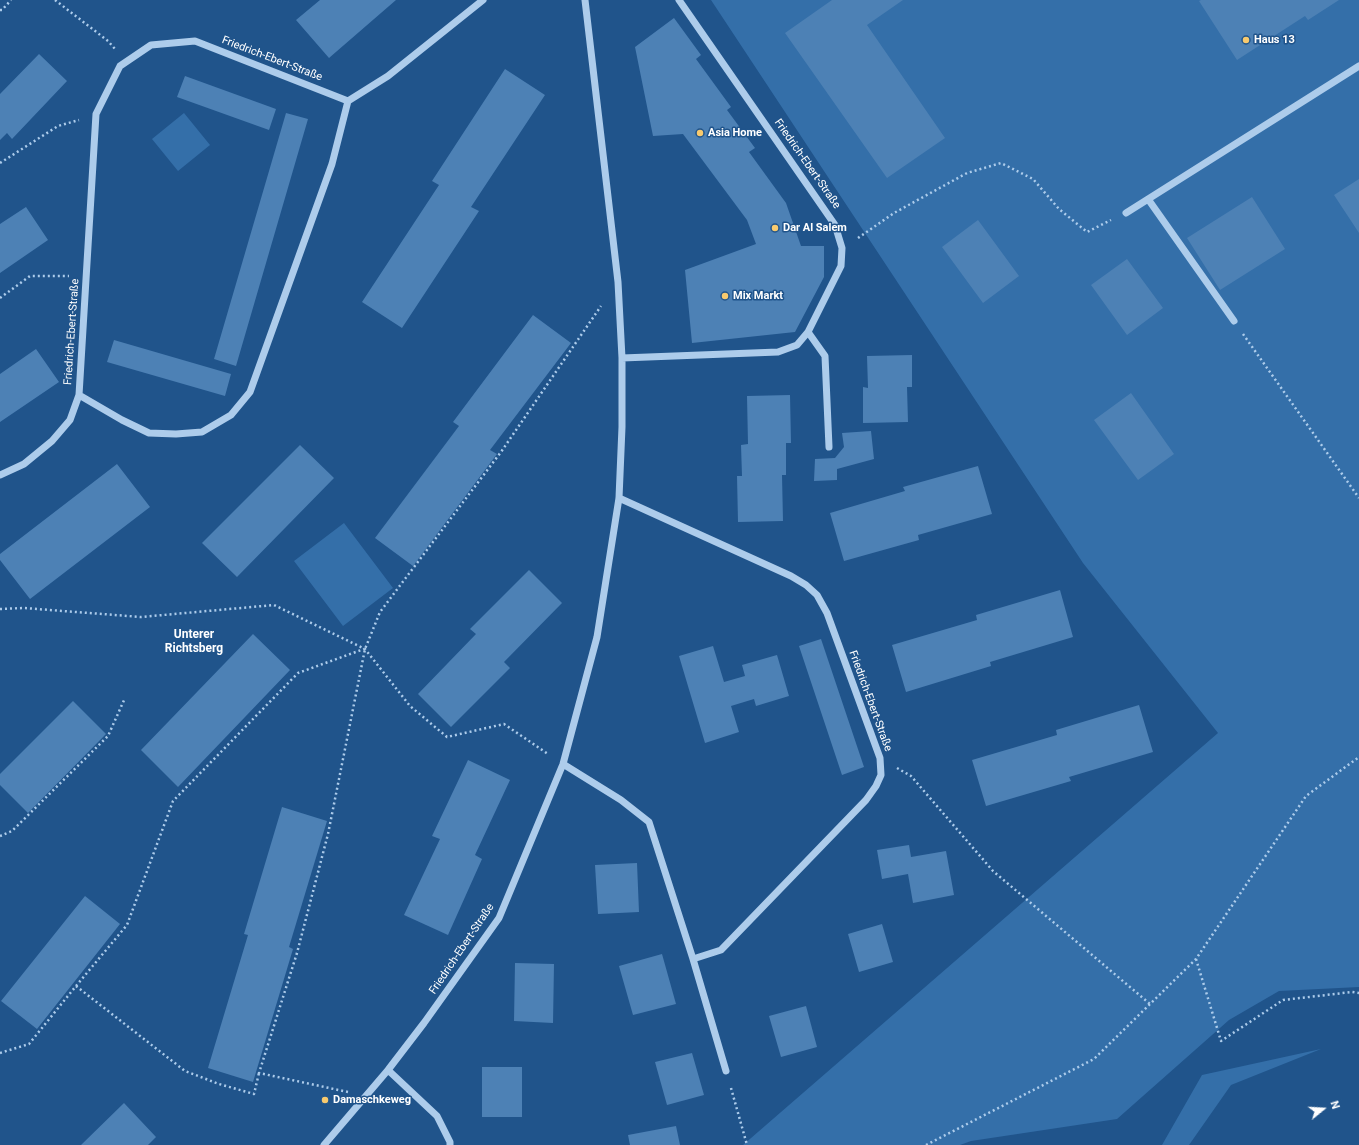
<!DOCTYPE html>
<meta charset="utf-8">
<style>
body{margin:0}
#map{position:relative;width:1359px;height:1145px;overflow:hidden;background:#20548b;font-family:Roboto,sans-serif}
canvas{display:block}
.north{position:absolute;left:1303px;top:1089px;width:40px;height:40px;-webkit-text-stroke:3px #20548b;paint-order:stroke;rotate:72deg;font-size:11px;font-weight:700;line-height:16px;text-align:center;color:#fff}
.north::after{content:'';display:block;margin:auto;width:14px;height:18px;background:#fff;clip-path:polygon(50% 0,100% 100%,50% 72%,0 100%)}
</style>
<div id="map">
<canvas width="1359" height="1145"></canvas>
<div class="north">N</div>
</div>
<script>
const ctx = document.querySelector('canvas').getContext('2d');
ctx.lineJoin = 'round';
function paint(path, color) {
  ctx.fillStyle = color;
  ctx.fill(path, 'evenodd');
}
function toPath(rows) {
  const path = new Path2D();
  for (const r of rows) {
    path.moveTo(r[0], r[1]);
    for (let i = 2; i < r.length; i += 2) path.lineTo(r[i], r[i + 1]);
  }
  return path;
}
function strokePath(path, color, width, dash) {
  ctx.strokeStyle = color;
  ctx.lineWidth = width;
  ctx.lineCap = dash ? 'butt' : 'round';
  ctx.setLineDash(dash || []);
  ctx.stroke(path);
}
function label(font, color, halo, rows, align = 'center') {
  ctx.font = font + ' Roboto,sans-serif';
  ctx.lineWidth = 3;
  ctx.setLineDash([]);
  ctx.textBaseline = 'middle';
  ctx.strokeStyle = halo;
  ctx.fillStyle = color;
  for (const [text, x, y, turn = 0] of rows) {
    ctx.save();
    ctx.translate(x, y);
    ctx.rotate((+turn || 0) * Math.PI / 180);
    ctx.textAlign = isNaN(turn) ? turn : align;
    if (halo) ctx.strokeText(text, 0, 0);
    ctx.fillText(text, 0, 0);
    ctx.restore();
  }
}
const green = toPath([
 [711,0,1359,0,1359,987,1279,991,1229,1020,1117,1119,971,1141,960,1145,743,1145,1218,733,1083,563],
 [184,113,210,145,178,171,152,139],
 [344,523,393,588,343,626,294,561],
 [1321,1049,1231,1085,1189,1145,1162,1145,1202,1075]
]);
const building = toPath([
 [320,0,396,0,329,58,296,20],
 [832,0,903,0,867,25,945,138,887,178,785,33],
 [1201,0,1339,0,1308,20,1305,16,1237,60,1199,1],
 [674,18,701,55,696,59,731,107,727,110,755,148,749,152,786,203,801,246,824,246,824,277,795,332,692,343,685,270,756,244,747,220,683,134,653,136,635,47],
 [39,54,67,81,12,139,7,133,0,140,0,94],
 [505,69,545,95,471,207,479,211,402,328,362,302,439,185,432,181],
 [185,76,276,109,269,130,177,97],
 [286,113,308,119,236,366,214,359],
 [1359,179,1359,233,1334,195],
 [1252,197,1285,249,1220,290,1187,238],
 [26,207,48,240,0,273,0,224],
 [978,220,1019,276,983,303,942,247],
 [1127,259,1163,308,1127,335,1091,285],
 [533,315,571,343,490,450,497,454,413,566,375,538,459,426,453,422],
 [114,340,231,374,225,396,107,362],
 [36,349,59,382,0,422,0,374],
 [912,355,912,387,907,387,908,422,863,423,863,387,868,388,867,356],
 [1131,393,1174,454,1138,480,1094,420],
 [790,395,791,443,786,443,786,475,782,475,783,521,738,522,737,476,742,476,741,445,748,444,747,396],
 [871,431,874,459,837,469,837,480,814,481,815,459,835,458,844,447,842,433],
 [300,445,334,478,237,577,202,543],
 [117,464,150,507,30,599,0,560,0,554],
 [978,466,992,514,918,535,919,540,844,561,830,513,905,491,903,487],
 [529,570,562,603,504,662,510,668,451,727,418,694,476,634,470,629],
 [1060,590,1073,637,990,662,991,666,906,692,892,645,977,620,976,615],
 [253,634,290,670,178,787,141,750],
 [821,639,864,767,842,775,799,646],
 [713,646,724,682,745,676,742,665,777,655,789,696,756,706,754,699,731,706,739,732,705,743,679,656],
 [73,701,106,734,28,813,0,785,0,774],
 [1139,705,1153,752,1069,777,1071,781,986,806,972,760,1057,735,1056,730],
 [468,760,510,780,475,855,482,859,448,935,404,915,440,839,432,836],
 [282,807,327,821,289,947,293,949,253,1082,208,1068,248,935,244,934],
 [909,845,911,857,946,851,954,895,913,903,908,874,882,879,877,850],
 [637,863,639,912,598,914,595,865],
 [85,896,120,924,37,1029,1,1001],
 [882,924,893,962,859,972,848,934],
 [662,954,676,1004,633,1015,619,966],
 [515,963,554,964,553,1023,514,1021],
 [806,1006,817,1047,781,1057,769,1016],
 [692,1053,704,1095,667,1105,655,1062],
 [482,1067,522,1067,522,1117,482,1117],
 [124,1103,156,1137,148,1145,81,1145],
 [676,1126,680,1145,630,1145,628,1135]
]);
const path = toPath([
 [55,0,108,41,115,49],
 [0,10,2,10,11,0],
 [0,163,58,126,79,120],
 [858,238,894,213,967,173,1001,163,1033,179,1059,209,1087,232,1111,220],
 [0,298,30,276,69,276],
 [1243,334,1359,498],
 [0,609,24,608,141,617,274,605,365,649,410,706,447,737,504,724,548,754],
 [897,768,911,776,993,871,1150,1004],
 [0,836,12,831,108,736,125,698],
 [1196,959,1221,1041,1283,1000,1352,992,1359,993],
 [76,986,127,925,173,801,298,673,364,649],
 [0,1053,29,1044,76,986,185,1071,219,1084,254,1094,259,1073],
 [731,1088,747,1145],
 [348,1092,259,1073,297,953,328,834,365,649,380,612,501,452,601,306],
 [926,1145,1094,1059,1196,959,1306,796,1359,757]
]);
const minor = toPath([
 [1148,199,1234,321],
 [1126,213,1359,66],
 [808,332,825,356,829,447],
 [622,358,778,352,797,345,808,332,841,266,842,248,835,225,679,0],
 [79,395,122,420,149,433,176,434,202,432,231,415,250,392,332,164,348,101,388,76,483,0],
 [0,475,24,464,52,441,70,420,79,395,96,114,120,66,151,45,195,41,348,101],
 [563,764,621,800,649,822,693,959,721,950,866,800,876,786,881,775,880,758,827,613,817,595,806,585,791,576,619,498],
 [693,959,726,1071],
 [388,1070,437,1116,450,1142,450,1145],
 [324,1145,388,1070,424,1023,499,918,563,764,597,637,619,498,622,427,622,358,618,282,585,0]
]);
const markers = [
 [1246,40,4,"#f8ca6e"],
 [700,133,4,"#f8ca6e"],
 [775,228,4,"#f8ca6e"],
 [725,296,4,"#f8ca6e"],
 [325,1100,4,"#f8ca6e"]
];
const poiNames = [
 ["Haus 13",1254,40],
 ["Asia Home",708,133],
 ["Dar Al Salem",783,228],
 ["Mix Markt",733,296],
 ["Damaschkeweg",333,1100]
];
const streetNames = [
 ["Friedrich-Ebert-Straße",272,59,21],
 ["Friedrich-Ebert-Straße",807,164,55],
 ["Friedrich-Ebert-Straße",72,332,-86],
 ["Friedrich-Ebert-Straße",870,701,70],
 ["Friedrich-Ebert-Straße",462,949,-56]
];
const neighbourhoodNames = [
 ["Unterer",194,635],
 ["Richtsberg",194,649]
];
paint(green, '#346fa9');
paint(building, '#4d81b5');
strokePath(path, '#adcceb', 2.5, [2, 3]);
strokePath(minor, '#adcceb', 7);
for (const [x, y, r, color] of markers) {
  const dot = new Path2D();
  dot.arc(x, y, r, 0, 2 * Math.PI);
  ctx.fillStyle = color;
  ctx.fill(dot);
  strokePath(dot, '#20548b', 1.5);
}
label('bold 11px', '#fff', '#20548b', poiNames, 'left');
label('11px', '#fff', '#20548b', streetNames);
label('bold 12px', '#fff', '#20548b', neighbourhoodNames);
</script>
